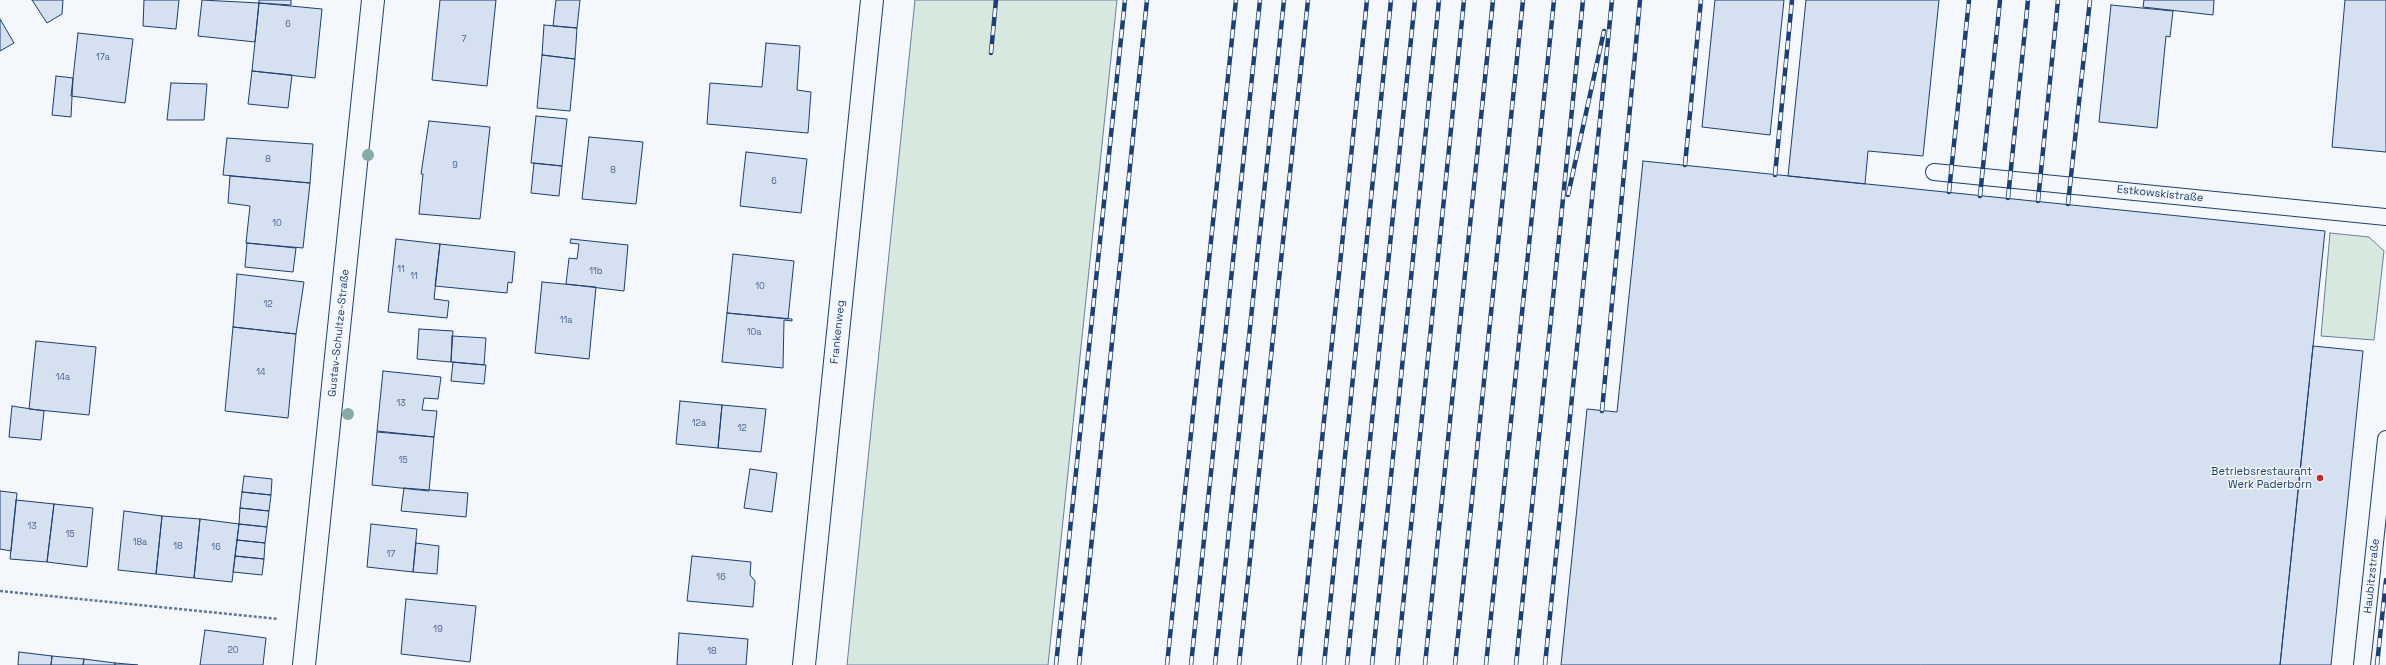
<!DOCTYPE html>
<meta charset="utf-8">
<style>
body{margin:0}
canvas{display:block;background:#f4f7fb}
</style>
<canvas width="2386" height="665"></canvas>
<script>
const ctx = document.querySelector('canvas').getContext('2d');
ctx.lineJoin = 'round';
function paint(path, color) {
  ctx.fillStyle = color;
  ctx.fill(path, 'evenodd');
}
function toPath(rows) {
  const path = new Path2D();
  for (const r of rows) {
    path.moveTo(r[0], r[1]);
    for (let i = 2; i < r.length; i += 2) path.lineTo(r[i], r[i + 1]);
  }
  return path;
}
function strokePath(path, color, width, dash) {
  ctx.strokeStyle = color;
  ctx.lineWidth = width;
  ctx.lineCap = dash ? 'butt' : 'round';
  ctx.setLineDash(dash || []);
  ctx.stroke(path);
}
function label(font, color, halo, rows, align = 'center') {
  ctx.font = font + ' "Space Grotesk",sans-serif';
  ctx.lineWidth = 3;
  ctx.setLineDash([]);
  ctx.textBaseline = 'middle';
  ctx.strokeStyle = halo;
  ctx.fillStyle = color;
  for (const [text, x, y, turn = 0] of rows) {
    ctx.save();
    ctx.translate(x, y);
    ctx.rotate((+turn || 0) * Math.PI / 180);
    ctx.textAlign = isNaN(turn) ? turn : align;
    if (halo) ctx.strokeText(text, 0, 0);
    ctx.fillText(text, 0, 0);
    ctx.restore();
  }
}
const green = toPath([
 [915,0,1117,0,1048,665,847,665,915,0],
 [2330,233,2369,237,2384,251,2374,340,2321,336,2330,233]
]);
const building = toPath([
 [32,0,63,0,62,14,47,23,32,0],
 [144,0,179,0,176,29,143,26,144,0],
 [202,0,259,3,255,42,198,36,202,0],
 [259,0,291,0,291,5,259,3,259,0],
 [440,0,496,0,487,86,432,80,440,0],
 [556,0,580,0,577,28,553,26,556,0],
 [1715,0,1784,0,1770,135,1702,127,1715,0],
 [1806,0,1939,0,1923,156,1868,151,1865,184,1788,176,1806,0],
 [2144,0,2214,0,2213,15,2143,7,2144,0],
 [2345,0,2386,0,2386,152,2332,147,2345,0],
 [259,3,322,9,315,78,252,71,259,3],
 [2111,5,2173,11,2170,37,2166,36,2157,128,2099,122,2111,5],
 [0,19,14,43,0,51,0,19],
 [544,25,577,28,575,59,542,55,544,25],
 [78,33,133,39,125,103,71,96,78,33],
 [766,43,800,46,797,90,811,92,808,133,707,124,710,83,762,87,766,43],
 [542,55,575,59,570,111,537,108,542,55],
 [252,71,292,75,288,108,248,104,252,71],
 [56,76,73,78,71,117,52,115,56,76],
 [171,83,207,84,204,120,167,120,171,83],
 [536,116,567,119,562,166,531,163,536,116],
 [429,121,490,127,480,219,419,214,423,174,421,174,429,121],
 [589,137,643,142,636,204,582,199,589,137],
 [227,138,313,144,310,183,223,175,227,138],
 [746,152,807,159,801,213,740,206,746,152],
 [1643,161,2325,231,2280,665,1561,665,1587,409,1617,412,1643,161],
 [534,163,562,166,559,196,531,193,534,163],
 [230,176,310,183,303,248,246,243,250,206,228,203,230,176],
 [396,239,440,244,434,299,449,301,447,318,388,312,396,239],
 [571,239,628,245,624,291,566,284,569,258,577,259,579,244,570,243,571,239],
 [247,243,296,248,293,272,245,267,247,243],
 [440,244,515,252,512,283,508,282,507,293,435,286,440,244],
 [733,254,794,261,788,319,727,313,733,254],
 [237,274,304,282,296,334,233,327,237,274],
 [542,282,596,287,589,359,535,353,542,282],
 [727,313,792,319,792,321,784,320,783,368,722,362,727,313],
 [233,327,296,334,288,418,225,411,233,327],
 [419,329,453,331,451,362,417,359,419,329],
 [452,336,486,338,484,365,451,362,452,336],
 [36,341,96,347,89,415,29,409,36,341],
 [2313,346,2363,351,2331,665,2280,665,2313,346],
 [453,362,486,365,484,384,451,381,453,362],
 [383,371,441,377,438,399,424,398,422,410,437,411,434,437,377,431,383,371],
 [680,401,722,405,718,448,676,444,680,401],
 [722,405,766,409,761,452,718,448,722,405],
 [12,406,44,411,41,440,9,437,12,406],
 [377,432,434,437,429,491,372,485,377,432],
 [750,469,777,473,772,512,744,508,750,469],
 [244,476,272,479,271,495,242,492,244,476],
 [404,488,468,493,466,517,401,511,404,488],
 [0,491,17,493,11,551,0,549,0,491],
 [242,492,271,495,269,511,240,508,242,492],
 [16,500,54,504,47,562,10,559,16,500],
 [54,504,93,508,87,567,47,562,54,504],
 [240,508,269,511,267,527,239,524,240,508],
 [124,511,162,516,156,574,118,570,124,511],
 [162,516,200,519,194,578,156,574,162,516],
 [200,519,239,524,232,582,194,578,200,519],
 [239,524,267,527,265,543,237,540,239,524],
 [371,524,417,529,413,572,367,567,371,524],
 [237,540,265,543,264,559,235,556,237,540],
 [416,543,439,546,437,574,413,572,416,543],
 [235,556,264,559,262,575,233,572,235,556],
 [692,556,751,562,750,575,755,581,753,607,687,601,692,556],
 [406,599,476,606,470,662,401,654,406,599],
 [205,630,266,638,263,665,200,665,205,630],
 [679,633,748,639,746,665,677,665,679,633],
 [19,652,52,656,51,665,18,665,19,652],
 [52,656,84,659,83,665,51,665,52,656],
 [84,659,115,663,115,665,83,665,84,659],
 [115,663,138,665,115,665,115,663]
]);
const path = toPath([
 [0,591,278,619]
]);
const lane = toPath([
 [1934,172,2386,217],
 [2362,665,2386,439]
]);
const street = toPath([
 [304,665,373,0],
 [804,665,872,0]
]);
const rail = toPath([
 [991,53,996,0],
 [1685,165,1701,0],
 [1775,175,1792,0],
 [1949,192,1969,0],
 [1568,195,1604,31],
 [1980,196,2000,0],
 [2008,198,2028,0],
 [2038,201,2058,0],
 [2068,204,2090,0],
 [1602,411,1640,0],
 [1056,665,1125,0],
 [1079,665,1147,0],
 [1167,665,1236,0],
 [1191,665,1260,0],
 [1215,665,1284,0],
 [1239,665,1308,0],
 [1299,665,1367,0],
 [1324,665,1391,0],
 [1347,665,1415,0],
 [1372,665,1439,0],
 [1397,665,1464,0],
 [1425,665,1493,0],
 [1455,665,1523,0],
 [1486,665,1554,0],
 [1516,665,1583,0],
 [1545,665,1612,0],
 [2377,665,2386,580]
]);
const trees = [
 [368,155],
 [348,414]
];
const markers = [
 [2320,478,4,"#c62828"]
];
const numberNames = [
 ["6",288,25],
 ["7",464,40],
 ["17a",103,58],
 ["8",268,160],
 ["9",455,166],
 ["8",613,171],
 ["6",774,182],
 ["10",277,224],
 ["11",401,270],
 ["11b",596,272],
 ["11",414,277],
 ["10",760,287],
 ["12",268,305],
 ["11a",566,321],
 ["10a",754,333],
 ["14",261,373],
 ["14a",63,378],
 ["13",401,404],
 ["12a",699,424],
 ["12",742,429],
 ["15",403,461],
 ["13",32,527],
 ["15",70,535],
 ["18a",140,543],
 ["18",178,547],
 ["16",216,548],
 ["17",391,555],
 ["16",721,578],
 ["19",438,630],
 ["20",233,651],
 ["18",712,652]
];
const streetNames = [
 ["Estkowskistraße",2160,194,6],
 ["Frankenweg",838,332,-84],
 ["Gustav-Schultze-Straße",339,333,-84],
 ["Haubitzstraße",2372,576,-84]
];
const poiNames = [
 ["Betriebsrestaurant",2312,472],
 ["Werk Paderborn",2312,485]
];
paint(green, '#d7e8df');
strokePath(green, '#687fa3', 1);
paint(building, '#d5e0f0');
strokePath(building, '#1d3f73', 1);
strokePath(lane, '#1d3f73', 18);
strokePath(street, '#1d3f73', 24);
strokePath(path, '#5e769c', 2.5, [3, 2]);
strokePath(lane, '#f4f7fb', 16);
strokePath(street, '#f4f7fb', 22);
strokePath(rail, '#1d3f73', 4.5);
strokePath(rail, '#f4f7fb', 3, [9]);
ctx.fillStyle = '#86aba6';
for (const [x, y] of trees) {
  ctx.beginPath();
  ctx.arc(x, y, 6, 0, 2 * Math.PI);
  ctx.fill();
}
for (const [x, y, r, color] of markers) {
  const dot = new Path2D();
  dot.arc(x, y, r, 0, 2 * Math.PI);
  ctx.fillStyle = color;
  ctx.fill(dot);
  strokePath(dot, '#f4f7fb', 1.5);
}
label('9px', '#4b6792', null, numberNames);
label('11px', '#1d3f73', '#f4f7fb', streetNames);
label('11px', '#1d3f73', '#f4f7fb', poiNames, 'right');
</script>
